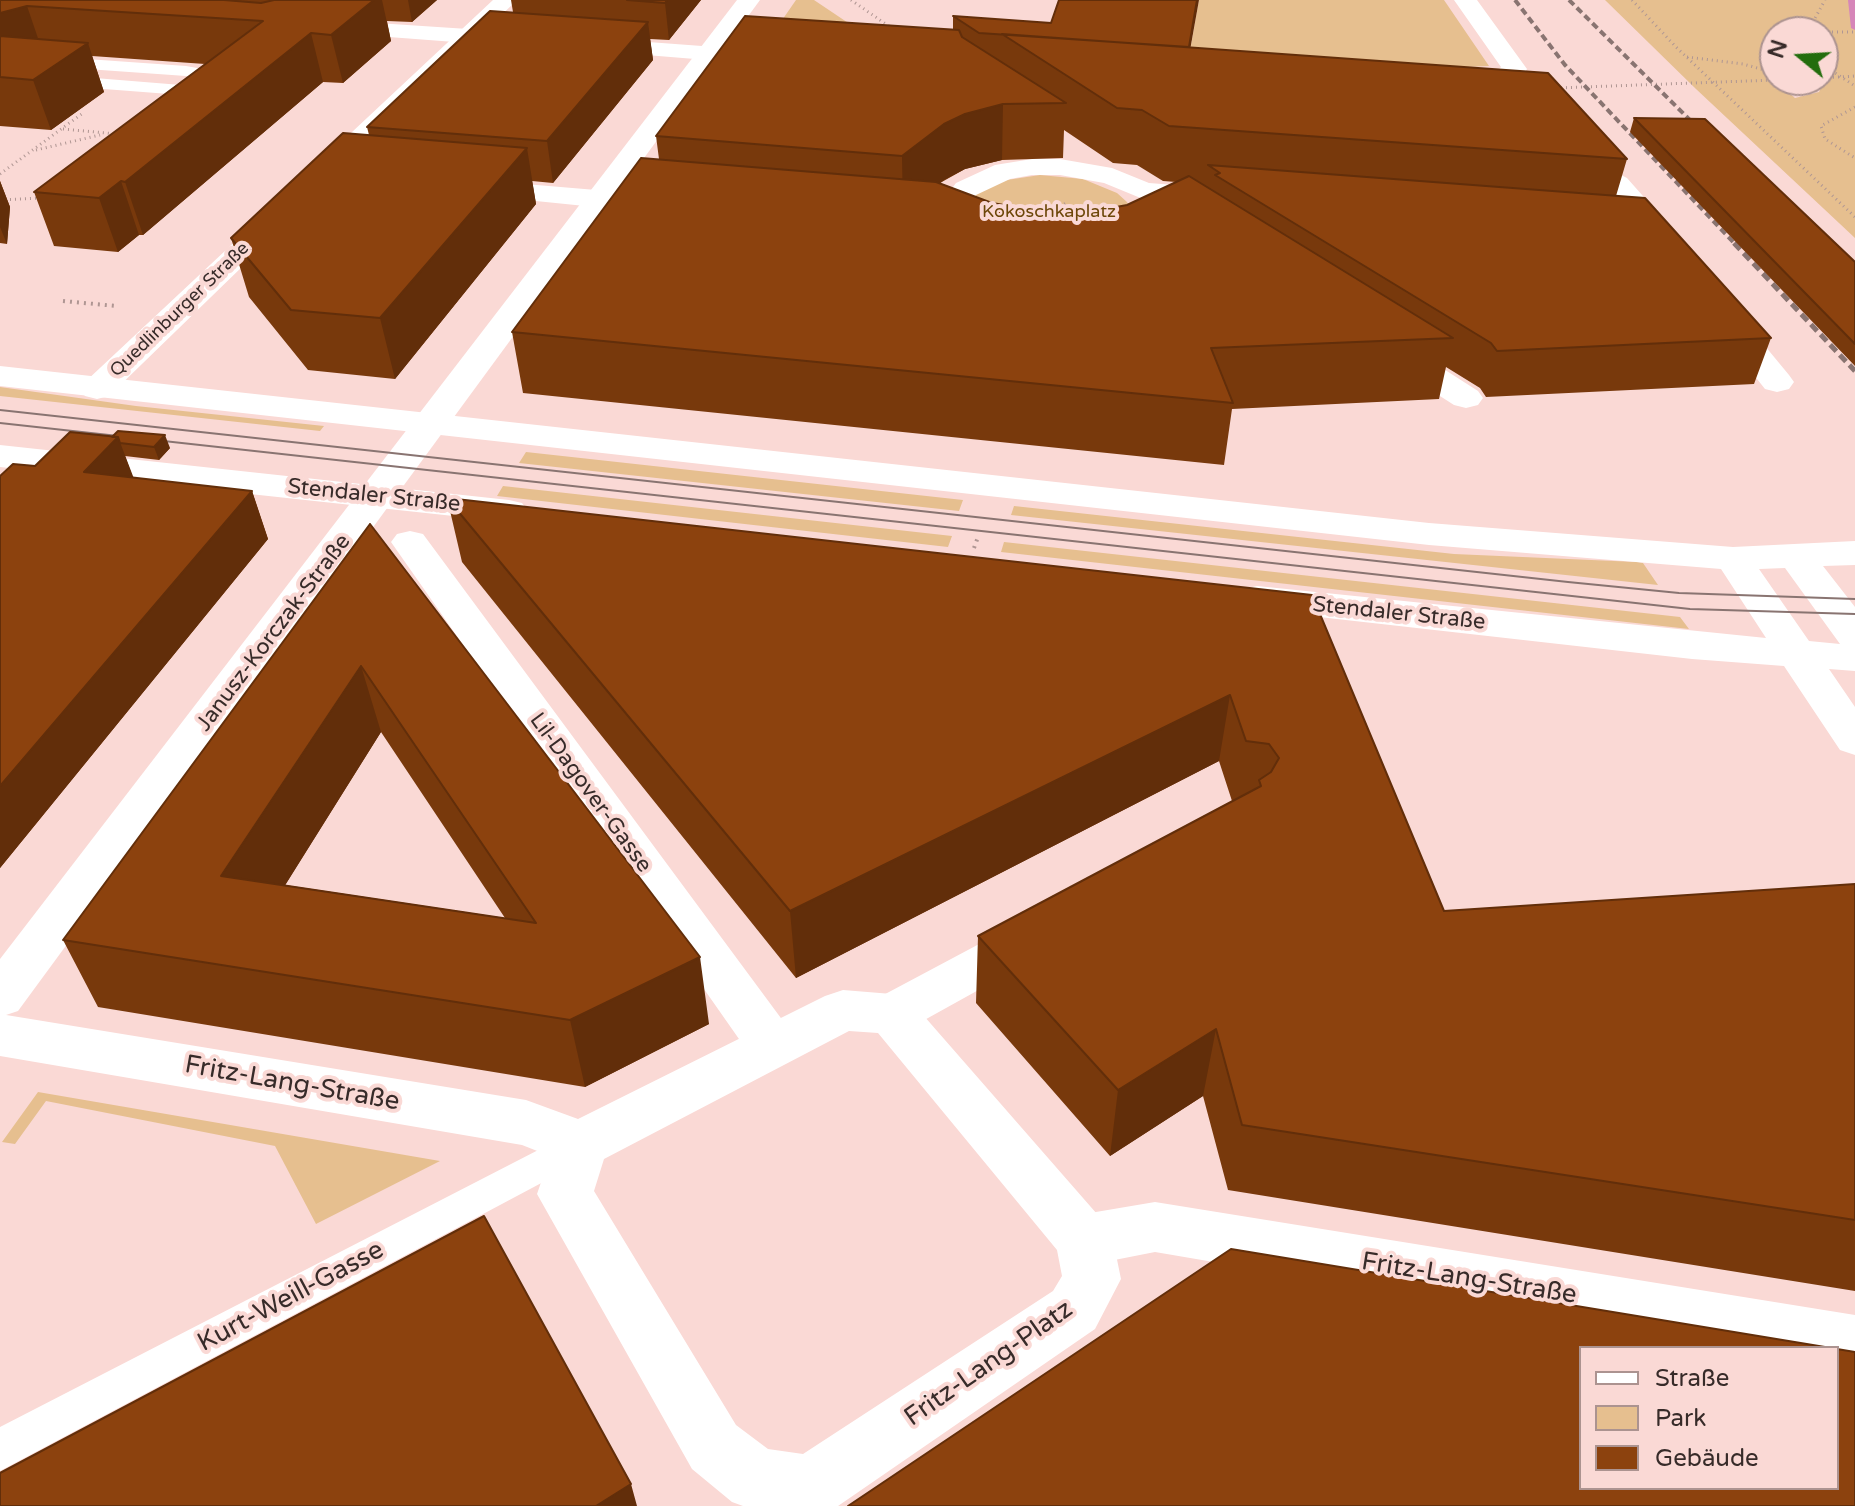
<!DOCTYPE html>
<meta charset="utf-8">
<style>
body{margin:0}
#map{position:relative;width:1855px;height:1506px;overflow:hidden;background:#fad9d5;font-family:"Varela Round",sans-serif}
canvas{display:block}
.legend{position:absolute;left:1579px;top:1346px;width:260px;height:144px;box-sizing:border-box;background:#fad9d5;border:2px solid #ac9390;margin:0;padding:10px 14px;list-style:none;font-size:24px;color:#372b29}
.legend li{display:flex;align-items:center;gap:16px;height:40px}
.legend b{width:40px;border:2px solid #ac9390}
.north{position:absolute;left:1759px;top:16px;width:80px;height:80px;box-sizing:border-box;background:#fad9d5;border:2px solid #ac9390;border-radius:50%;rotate:288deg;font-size:22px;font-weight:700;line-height:32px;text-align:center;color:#372b29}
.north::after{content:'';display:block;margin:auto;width:28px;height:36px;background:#236d0d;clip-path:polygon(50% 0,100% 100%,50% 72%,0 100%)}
</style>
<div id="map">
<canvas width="1855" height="1506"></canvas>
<ul class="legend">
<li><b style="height:10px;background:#fff"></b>Straße</li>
<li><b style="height:22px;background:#e6bf8f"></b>Park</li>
<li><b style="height:22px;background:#8c420e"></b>Gebäude</li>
</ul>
<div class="north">N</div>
</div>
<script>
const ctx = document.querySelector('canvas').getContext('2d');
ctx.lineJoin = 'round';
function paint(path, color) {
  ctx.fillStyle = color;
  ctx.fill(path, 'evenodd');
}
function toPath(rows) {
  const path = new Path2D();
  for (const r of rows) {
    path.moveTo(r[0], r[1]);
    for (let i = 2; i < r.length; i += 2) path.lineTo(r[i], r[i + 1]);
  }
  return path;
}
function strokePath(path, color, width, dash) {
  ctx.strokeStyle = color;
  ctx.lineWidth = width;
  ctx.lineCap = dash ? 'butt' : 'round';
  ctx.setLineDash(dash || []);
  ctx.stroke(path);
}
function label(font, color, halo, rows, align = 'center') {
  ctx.font = font + ' "Varela Round",sans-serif';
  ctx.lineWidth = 8;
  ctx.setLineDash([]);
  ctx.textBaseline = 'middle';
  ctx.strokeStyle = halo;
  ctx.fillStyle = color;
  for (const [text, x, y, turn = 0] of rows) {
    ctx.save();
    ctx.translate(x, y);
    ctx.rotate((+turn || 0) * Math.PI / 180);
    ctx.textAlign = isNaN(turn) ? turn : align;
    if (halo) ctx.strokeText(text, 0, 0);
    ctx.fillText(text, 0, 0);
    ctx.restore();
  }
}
const green = toPath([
 [796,0,814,0,902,59,762,49],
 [1199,0,1444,0,1489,66,1213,78,1189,56],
 [1605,0,1855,0,1855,238,1696,89],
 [1775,32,1823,32,1823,80,1819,81,1822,86,1819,92,1795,98,1763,71,1775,64],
 [1040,175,1083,179,1117,193,1127,202,1131,212,1130,222,966,205,972,196,1000,181],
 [0,387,136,406,324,426,320,431,0,396],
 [526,452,963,500,959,511,519,463],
 [503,486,952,536,948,547,497,496],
 [1014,506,1454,554,1637,562,1643,563,1658,585,1011,515],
 [1004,542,1680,617,1689,629,1001,552],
 [38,1092,440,1161,316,1224,275,1146,46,1101,15,1144,2,1142]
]);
const stream = toPath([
 [1848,0,1855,0,1855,30,1851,28,1848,0]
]);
const pathFar1 = toPath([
 [851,0,893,29],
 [1632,0,1676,47,1855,217],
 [1808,31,1825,0],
 [1802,32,1855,32],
 [1687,57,1743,64,1775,73],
 [1823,65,1855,86],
 [1823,78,1855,76],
 [1556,88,1775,80],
 [1855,107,1821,126,1825,139,1855,158],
 [63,129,117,134],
 [36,150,100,135],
 [0,174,83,113],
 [0,200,42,198],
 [1047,214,1066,203]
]);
const path = toPath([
 [63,301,116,306],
 [974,548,978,537]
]);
const service = toPath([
 [44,56,186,66,220,72,223,76,214,85,182,95,0,81,0,68,44,56],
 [44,66,186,76,199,78,181,85,21,72,44,66],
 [581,1128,594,1133,600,1144,594,1155,0,1471,0,1427,581,1128]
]);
const pedestrian = toPath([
 [331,20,468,29,476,31,480,36,476,41,468,43,323,32,319,27,323,22,331,20],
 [1391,340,1403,343,1478,391,1483,398,1478,405,1466,408,1454,405,1379,357,1375,350,1379,343,1391,340],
 [410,531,423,534,789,1029,797,1044,789,1059,771,1065,753,1059,391,542,397,534,410,531],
 [1030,920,1047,926,1055,939,1047,952,910,1028,892,1034,874,1028,866,1014,874,1000,1013,926,1030,920],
 [1155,1202,1855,1315,1855,1371,1837,1368,1837,1348,1718,1348,1155,1252,1084,1266,1064,1258,1055,1240,1064,1222,1084,1214,1155,1202]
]);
const minor = toPath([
 [493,0,517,0,109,396,97,399,85,396,80,389,85,382,493,0],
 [1454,0,1477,0,1527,69,1524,74,1507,83,1498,80,1494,75,1501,67,1454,0],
 [594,38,756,50,765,52,768,57,765,62,756,64,585,50,582,45,585,40,594,38],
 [1574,139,1584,141,1607,168,1627,178,1650,204,1656,221,1676,246,1672,252,1661,255,1650,252,1627,222,1626,212,1607,190,1587,180,1560,147,1564,141,1574,139],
 [1032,159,1060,159,1112,168,1149,183,1213,188,1223,191,1227,197,1223,203,1213,206,1143,199,1104,183,1060,175,1032,175,1010,179,976,195,965,209,969,229,964,235,954,238,944,235,939,229,937,208,956,183,995,165,1032,159],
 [477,180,644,194,654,197,658,203,654,209,644,212,467,194,463,188,467,182,477,180],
 [1725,308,1736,311,1789,375,1794,382,1789,389,1777,392,1765,389,1714,325,1709,318,1714,311,1725,308],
 [843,990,892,994,910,1000,1104,1222,1113,1240,1121,1279,1095,1329,838,1506,743,1506,732,1502,692,1469,537,1194,550,1156,522,1145,0,1056,0,1014,526,1100,578,1119,825,996,843,990],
 [849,1031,878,1033,1057,1250,1062,1276,1053,1291,803,1454,768,1449,736,1425,594,1191,604,1159,849,1031]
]);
const tertiary = toPath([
 [737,0,760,0,18,1011,0,1017,0,959,737,0]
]);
const secondary = toPath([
 [0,366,1429,523,1733,547,1855,541,1855,565,1823,566,1855,607,1855,671,1829,669,1855,707,1855,755,1840,750,1784,666,1692,659,1257,610,1243,607,1237,598,1243,589,1257,586,1766,638,1721,569,1429,545,0,386,0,366],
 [1785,568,1840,644,1809,641,1759,569,1785,568],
 [0,445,509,500,522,503,528,511,522,519,509,522,0,467,0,445]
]);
const tram = toPath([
 [0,410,1568,582,1679,593,1855,599],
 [0,423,1690,609,1855,614]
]);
const railFar1 = toPath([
 [1515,0,1565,65,1736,245],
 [1569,0,1705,135]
]);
const rail = toPath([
 [1734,243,1855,371]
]);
const wall = toPath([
 [0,0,437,0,412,22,387,21,391,41,343,83,323,82,143,235,139,235,118,252,54,246,34,192,205,64,92,56,104,92,51,130,0,126],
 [511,0,701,0,669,40,650,39,653,60,553,183,532,181,536,204,395,379,308,370,249,297,231,238,369,135,367,127,513,12],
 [953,16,1191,48,1627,159,1616,196,1771,338,1754,384,1486,397,1480,388,1446,367,1439,399,1232,409,1224,465,523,393,512,332,659,159,656,136,953,30],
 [1064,130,1113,163,1137,165,1163,181,1176,182,1127,205,1100,210,1053,213,992,203,940,183,965,169,1002,160,1063,158],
 [1634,118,1855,262,1855,366,1630,132],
 [0,181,10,207,7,244,0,243],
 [112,437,170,448,159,460,125,456,133,478,252,491,268,539,0,868,0,476,35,466],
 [447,498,1312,595,1444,911,1855,884,1855,1291,1228,1190,1203,1096,1110,1156,976,1003,978,936,1232,801,1219,761,796,978,462,562],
 [370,524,709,1024,585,1087,98,1007,63,940],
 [381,732,505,918,285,885]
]);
const shadedWall = toPath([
 [374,0,382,0,391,41,343,83,331,35],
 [408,0,437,0,412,22],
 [667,0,701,0,669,40,665,3],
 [1197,0,1199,0,1185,78,1189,48],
 [27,6,43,53,0,65,0,13],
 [648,22,653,60,553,183,547,141],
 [311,33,323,82,143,235,125,182],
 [88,43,104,92,51,130,33,80],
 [1003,104,1002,160,965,169,944,180,903,213,902,156,944,124,965,114],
 [527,148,536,204,395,379,380,318],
 [0,181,10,207,7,244,0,227],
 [121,181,139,235,118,252,99,198],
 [165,435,170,448,159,460,154,447],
 [118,437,136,484,84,472],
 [252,491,268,539,0,868,0,786],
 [361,666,381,732,249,943,221,876],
 [1230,695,1219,761,796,978,790,911],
 [700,957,709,1024,585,1087,570,1020],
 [1216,1029,1203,1096,1110,1156,1118,1090],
 [631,1484,637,1506,596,1506]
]);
const building = toPath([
 [0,0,224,0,261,3,274,0,374,0,331,35,311,33,125,182,121,181,99,198,34,192,263,21,27,6,0,13,0,0],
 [627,0,667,0,665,3,627,0],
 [1059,0,1197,0,1189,47,979,33,953,16,1051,23,1059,0],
 [490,11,648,22,547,141,367,127,490,11],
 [745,16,959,30,962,37,1066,103,1003,104,965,114,944,124,902,156,656,136,745,16],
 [1002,34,1548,73,1627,159,1169,126,1142,110,1117,108,1002,34],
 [0,36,88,43,33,80,0,77,0,36],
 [1634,118,1705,119,1855,262,1855,344,1634,118],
 [343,133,527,148,380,318,291,310,231,238,343,133],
 [641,158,936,182,992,203,1053,213,1100,210,1127,205,1189,176,1453,338,1211,348,1233,403,512,332,641,158],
 [1208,165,1645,198,1771,338,1497,351,1491,343,1215,175,1220,173,1208,165],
 [118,431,165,435,154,447,120,443,118,437,112,437,118,431],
 [70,432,118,437,84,472,252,491,0,786,0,476,13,464,35,466,70,432],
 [447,498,1312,595,1444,911,1855,884,1855,1220,1242,1125,1216,1029,1118,1090,978,936,1261,786,1259,780,1271,772,1279,758,1269,744,1246,741,1230,695,790,911,447,498],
 [370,524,700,957,570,1020,63,940,370,524],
 [361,666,536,923,221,876,361,666],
 [484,1216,631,1484,596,1506,0,1506,0,1473,484,1216],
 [1231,1249,1831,1348,1581,1348,1581,1488,1837,1488,1837,1349,1855,1352,1855,1506,848,1506,1231,1249]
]);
const farParknames = [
 ["Kokoschkaplatz",1049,212]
];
const farStreetnames = [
 ["Quedlinburger Straße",180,310,-44]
];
const streetNames = [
 ["Stendaler Straße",374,496,6],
 ["Stendaler Straße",1399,614,6],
 ["Janusz-Korczak-Straße",274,633,-53],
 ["Lil-Dagover-Gasse",590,793,54]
];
const nearStreetnames = [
 ["Fritz-Lang-Straße",292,1084,10],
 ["Fritz-Lang-Straße",1469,1279,9],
 ["Kurt-Weill-Gasse",291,1297,-28],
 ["Fritz-Lang-Platz",989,1364,-35]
];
paint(green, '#e6bf8f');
paint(stream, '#d686b9');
strokePath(pathFar1, '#af9693', 3, [1, 4]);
strokePath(path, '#af9693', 4, [2, 5]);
paint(service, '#fff');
paint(pedestrian, '#fff');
paint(minor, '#fff');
paint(tertiary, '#fff');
paint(secondary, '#fff');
strokePath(tram, '#897471', 2);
strokePath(railFar1, '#897471', 4, [7, 4]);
strokePath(rail, '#897471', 5, [9, 5]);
paint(wall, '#78390c');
paint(shadedWall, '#622e0a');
paint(building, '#8c420e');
strokePath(building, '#622e0a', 2);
label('18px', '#6d4709', '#fad9d5', farParknames);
label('18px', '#372b29', '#fad9d5', farStreetnames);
label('22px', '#372b29', '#fad9d5', streetNames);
label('26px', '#372b29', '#fad9d5', nearStreetnames);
</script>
